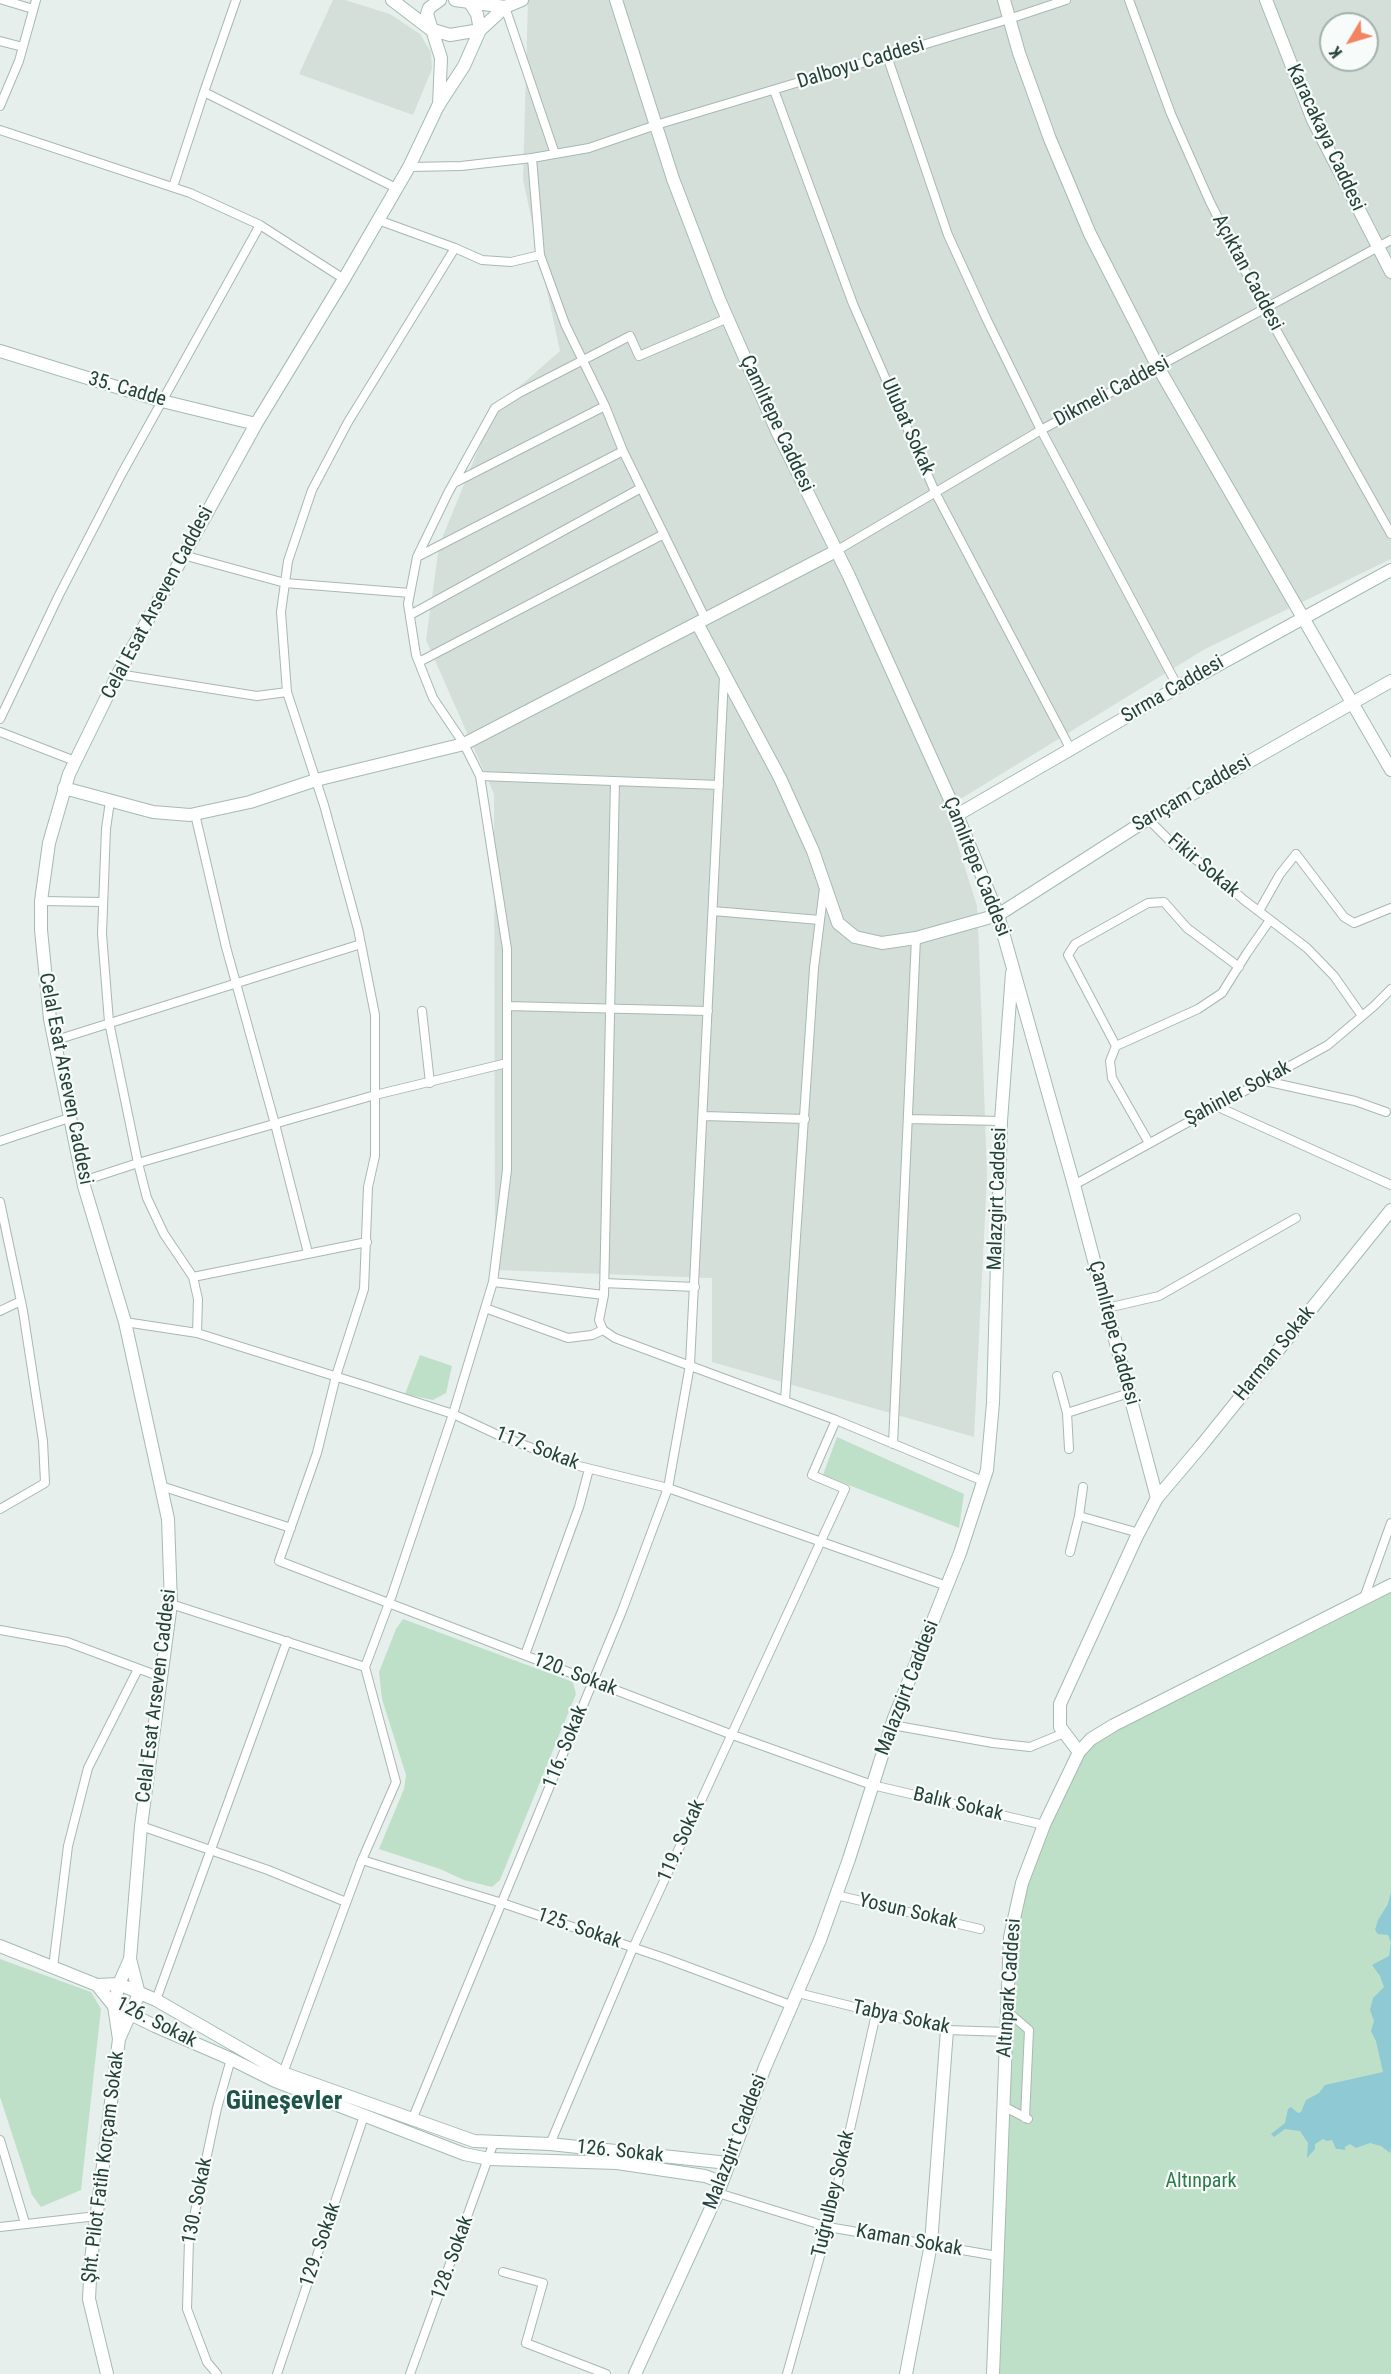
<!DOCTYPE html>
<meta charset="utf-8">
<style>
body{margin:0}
#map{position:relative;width:1391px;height:2374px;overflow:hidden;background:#e6efeb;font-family:"Roboto Condensed",sans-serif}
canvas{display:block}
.north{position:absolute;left:1319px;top:12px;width:60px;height:60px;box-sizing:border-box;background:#f7fbf9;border:2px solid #a3b1ad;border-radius:50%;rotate:232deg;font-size:16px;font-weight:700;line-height:24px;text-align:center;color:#24423a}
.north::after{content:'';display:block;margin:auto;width:21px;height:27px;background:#f4845f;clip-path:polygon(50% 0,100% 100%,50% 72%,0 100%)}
</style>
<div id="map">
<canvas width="1391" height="2374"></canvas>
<div class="north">K</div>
</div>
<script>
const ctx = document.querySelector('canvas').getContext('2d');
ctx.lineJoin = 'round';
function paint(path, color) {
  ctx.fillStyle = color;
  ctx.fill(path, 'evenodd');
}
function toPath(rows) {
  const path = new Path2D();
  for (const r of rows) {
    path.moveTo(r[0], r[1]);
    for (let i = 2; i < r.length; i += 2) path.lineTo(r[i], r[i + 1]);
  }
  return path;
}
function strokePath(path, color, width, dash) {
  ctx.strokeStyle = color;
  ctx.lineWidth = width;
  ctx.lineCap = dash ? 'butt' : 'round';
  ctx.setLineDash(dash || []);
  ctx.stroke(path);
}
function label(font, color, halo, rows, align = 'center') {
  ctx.font = font + ' "Roboto Condensed",sans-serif';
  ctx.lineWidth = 4.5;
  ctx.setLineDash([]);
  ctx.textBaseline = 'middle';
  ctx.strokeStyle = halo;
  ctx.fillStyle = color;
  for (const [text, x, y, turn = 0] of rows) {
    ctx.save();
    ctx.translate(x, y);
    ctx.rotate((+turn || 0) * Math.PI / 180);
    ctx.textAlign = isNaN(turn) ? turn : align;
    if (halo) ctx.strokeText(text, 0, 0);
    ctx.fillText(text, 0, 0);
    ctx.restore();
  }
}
const built = toPath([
 [333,0,345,0,390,14,420,34,431,52,432,69,413,115,299,74],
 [528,0,1391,0,1391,559,1205,649,946,808,977,906,979,947,987,1176,974,1437,712,1362,712,1278,495,1270,494,794,426,640,439,546,495,408,560,351,523,180],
 [1331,24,1367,24,1367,60,1331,60]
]);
const green = toPath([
 [420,1355,452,1366,446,1393,433,1400,405,1394],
 [837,1437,964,1494,959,1528,823,1475],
 [1391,1585,1391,2374,993,2374,1010,1937,1022,1883,1091,1739],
 [403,1619,573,1682,576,1694,500,1880,492,1887,464,1880,440,1869,379,1849,404,1789,406,1775,382,1699,379,1672,396,1629],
 [0,1959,91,1992,101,2009,81,2190,41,2207,32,2195,0,2097]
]);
const water = toPath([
 [1391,1892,1391,2148,1390,2153,1381,2146,1370,2143,1356,2148,1350,2144,1345,2147,1345,2150,1339,2149,1336,2149,1332,2140,1327,2141,1323,2139,1315,2144,1315,2149,1307,2158,1308,2143,1300,2131,1285,2129,1274,2137,1271,2134,1285,2123,1288,2109,1291,2107,1298,2113,1301,2112,1306,2100,1319,2093,1325,2085,1383,2072,1376,2041,1371,2031,1374,2021,1370,2010,1373,1998,1384,1987,1380,1976,1372,1965,1389,1956,1391,1943,1388,1935,1378,1934,1375,1930,1378,1920,1388,1904]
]);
const street = toPath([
 [3,0,33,9],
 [1129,0,1171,114,1210,202,1265,310,1391,534],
 [505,7,555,154],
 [0,41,23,47],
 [887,56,948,235,987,320,1041,430,1178,687],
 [774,90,853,304,936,494,1071,750],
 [204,92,236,0],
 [0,106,19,61,36,0],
 [0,130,190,193,260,225,344,279],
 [532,158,540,255,565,324,605,406],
 [409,167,461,166,532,158,589,148,656,125,1009,19,1066,0],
 [173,187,204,92,396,188],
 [378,220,455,248],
 [540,255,511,262,482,260,455,248,348,422,312,490,288,561,281,612,287,692,324,805,340,863,358,929,375,1015,375,1156,368,1187,364,1289,336,1376,317,1453,279,1561,730,1734,872,1785,1044,1825],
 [623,451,705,618],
 [836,551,1041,430,1391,240],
 [183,555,285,583,410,593],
 [417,557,623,451,605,406,454,483],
 [410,615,641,488],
 [419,662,664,534],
 [118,674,257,696,287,692],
 [0,719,59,595,121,475,260,225],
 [0,732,75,761],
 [480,776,719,785],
 [615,781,604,1295,599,1320,603,1330,615,1338,836,1420,983,1481],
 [110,801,106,829,102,934,109,1022,138,1163,375,1095,507,1063],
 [195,814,226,947,275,1124,308,1253],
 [1148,819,1174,845,1205,866,1244,900,1307,948,1334,976,1362,1016],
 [41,901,103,902],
 [713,911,820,920],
 [1259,911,1280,874,1296,854,1344,917,1354,923,1391,908],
 [507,1006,708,1011],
 [422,1011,430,1083],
 [53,1041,361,944],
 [1116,1046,1068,955,1075,944,1148,903,1164,902,1187,928,1239,967],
 [1265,1081,1355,1101,1386,1112],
 [1216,1106,1391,1185],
 [704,1116,805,1119],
 [908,1119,1001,1121],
 [0,1141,69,1118],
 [1149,1143,1112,1078,1110,1061,1116,1046,1198,1009,1222,993,1247,953,1270,920],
 [83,1181,138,1163,147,1198,164,1234,193,1277,367,1242],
 [1074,1185,1328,1045,1374,1006,1391,989],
 [0,1202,23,1311,43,1441,45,1483,0,1509],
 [193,1277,198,1299,197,1333],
 [493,1282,604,1295],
 [604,1283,695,1287],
 [485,1308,568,1338,592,1335,603,1330],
 [1107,1308,1159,1296,1296,1218],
 [0,1311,21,1301],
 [125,1322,197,1333,363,1385,453,1414,498,1435,579,1466,668,1488,947,1586],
 [1057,1376,1067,1413,1069,1449],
 [785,1401,814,968,824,888],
 [1067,1413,1129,1393],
 [893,1444,916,938],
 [161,1486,291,1528],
 [1079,1516,1083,1487],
 [1070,1552,1079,1516,1139,1533],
 [1364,1598,1391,1523],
 [171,1604,365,1667],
 [0,1630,67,1642,161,1677],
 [525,1655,579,1507,589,1469],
 [892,1725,993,1743,1030,1747,1064,1733],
 [141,1826,268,1870,346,1902],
 [362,1860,502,1903,667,1959,793,2006],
 [836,1895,980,1929],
 [53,1967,68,1846,88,1768,138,1669],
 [798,1993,947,2030,1006,2032],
 [156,2000,287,1641],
 [1007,2011,1029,2030,1025,2118],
 [283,2073,362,1860,396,1782,365,1667,392,1595,453,1414,493,1282,507,1170,507,949,480,776,464,744,433,698,416,655,408,604,417,557,448,493,495,408,519,393,630,336,639,356,728,318],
 [1003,2106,1028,2119],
 [412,2120,622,1611,668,1488,690,1365,724,677],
 [0,2140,25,2223],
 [550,2144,633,1948,845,1489,812,1475,836,1420],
 [718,2193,828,2227,997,2256],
 [0,2227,97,2216],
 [503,2272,543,2283,526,2343,606,2374],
 [217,2374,207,2362,187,2309,189,2240,217,2108,231,2059],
 [277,2374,364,2116],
 [410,2374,494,2142],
 [787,2374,828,2227,876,2014]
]);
const secondary = toPath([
 [392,0,430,29,450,35,480,30,505,7,522,0],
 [455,0,505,7],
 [616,0,673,179,719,299,777,431,849,576,957,815,998,915,1074,1185,1157,1498,1136,1538,1060,1704,1060,1727,1079,1752],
 [1004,0,1019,53,1050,139,1090,234,1158,367,1391,770],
 [1266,0,1313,120,1391,272],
 [439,105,441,58,427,14,429,8,440,0],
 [0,351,162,401,256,424],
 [697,623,780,778,813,851,838,923,855,937,882,943,916,938,998,915,1148,819,1391,681],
 [64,788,153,812,190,815,250,802,316,780,464,744,836,551],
 [957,815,1178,687,1391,570],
 [1157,1498,1201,1446,1391,1210],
 [0,1946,97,1985,119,1984,156,2000,283,2073,474,2141,550,2144,728,2163],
 [97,1985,114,2006,155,2026,231,2059,275,2081,464,2154,489,2159,617,2163,705,2176,721,2182],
 [119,2039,139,1994,130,1959,141,1826,171,1604,168,1519,125,1322,84,1186,50,1019,41,930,41,901,49,843,69,774,118,674,256,424,344,279,409,167,438,106,464,66,480,30,477,14,469,1],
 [107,2374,89,2299,91,2260,119,2039,114,2006,119,1984,130,1959],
 [635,2374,718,2193,765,2067,820,1940,849,1859,894,1718,960,1553,987,1470,993,1403,1001,1121,1012,973],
 [906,2374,931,2244,947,2030],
 [993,2374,1010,1937,1022,1883,1044,1825,1079,1752,1091,1739,1114,1725,1391,1585]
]);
const streetNames = [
 ["Dalboyu Caddesi",861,64,-17],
 ["Karacakaya Caddesi",1325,138,65],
 ["Açıktan Caddesi",1247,273,62],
 ["35. Cadde",127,390,16],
 ["Dikmeli Caddesi",1112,392,-28],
 ["Çamlıtepe Caddesi",776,424,65],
 ["Ulubat Sokak",907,427,66],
 ["Celal Esat Arseven Caddesi",158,603,-62],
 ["Sırma Caddesi",1173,690,-30],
 ["Sarıçam Caddesi",1192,794,-30],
 ["Fikir Sokak",1203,866,40],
 ["Çamlıtepe Caddesi",976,867,68],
 ["Celal Esat Arseven Caddesi",65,1079,79],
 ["Şahinler Sokak",1238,1094,-28],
 ["Malazgirt Caddesi",998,1199,-88],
 ["Çamlıtepe Caddesi",1113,1333,75],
 ["Harman Sokak",1275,1354,-51],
 ["117. Sokak",537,1449,21],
 ["120. Sokak",575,1675,21],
 ["Malazgirt Caddesi",908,1688,-69],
 ["Celal Esat Arseven Caddesi",157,1696,-83],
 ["116. Sokak",566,1747,-68],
 ["Balık Sokak",958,1805,13],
 ["119. Sokak",682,1841,-66],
 ["Yosun Sokak",908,1912,13],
 ["125. Sokak",579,1929,19],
 ["Altınpark Caddesi",1010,1988,-86],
 ["Tabya Sokak",901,2018,12],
 ["126. Sokak",156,2023,27],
 ["Malazgirt Caddesi",736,2142,-69],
 ["126. Sokak",620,2152,6],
 ["Şht. Pilot Fatih Korçam Sokak",104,2167,-83],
 ["Tuğrulbey Sokak",834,2194,-77],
 ["130. Sokak",198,2201,-79],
 ["Kaman Sokak",909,2241,10],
 ["129. Sokak",321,2245,-71],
 ["128. Sokak",453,2258,-70]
];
const parkNames = [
 ["Altınpark",1201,2182]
];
const districtNames = [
 ["Güneşevler",284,2102]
];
paint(built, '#d4dfda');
paint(green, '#bfe0c8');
paint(water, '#8ec9d4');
strokePath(street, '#a8b8b2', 10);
strokePath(secondary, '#a4bbb3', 14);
strokePath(street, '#fff', 8);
strokePath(secondary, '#fff', 12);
label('20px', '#24423a', '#f7fbf9', streetNames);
label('20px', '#2d7a4b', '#f7fbf9', parkNames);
label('bold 26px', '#1f5548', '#f7fbf9', districtNames);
</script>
